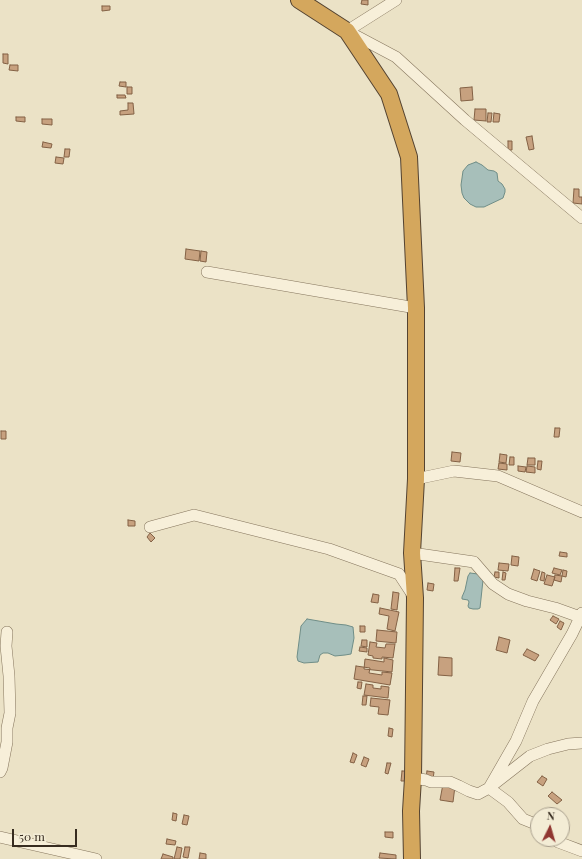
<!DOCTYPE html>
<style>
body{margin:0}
#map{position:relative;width:582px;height:859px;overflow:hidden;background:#ebe2c6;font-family:"Playfair Display",serif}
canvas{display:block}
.north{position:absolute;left:530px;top:807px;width:40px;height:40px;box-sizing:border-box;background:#f3ecd5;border:1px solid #a89f8d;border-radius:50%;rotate:5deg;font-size:11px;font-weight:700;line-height:16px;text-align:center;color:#372c20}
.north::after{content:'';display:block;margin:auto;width:14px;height:18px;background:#903631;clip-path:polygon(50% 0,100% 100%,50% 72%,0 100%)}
.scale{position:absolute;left:12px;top:829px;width:65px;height:18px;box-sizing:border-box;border:2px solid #372c20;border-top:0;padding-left:5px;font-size:12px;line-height:14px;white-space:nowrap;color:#372c20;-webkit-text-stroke:3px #f3ecd5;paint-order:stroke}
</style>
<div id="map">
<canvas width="582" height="859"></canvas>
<div class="north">N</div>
<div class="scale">50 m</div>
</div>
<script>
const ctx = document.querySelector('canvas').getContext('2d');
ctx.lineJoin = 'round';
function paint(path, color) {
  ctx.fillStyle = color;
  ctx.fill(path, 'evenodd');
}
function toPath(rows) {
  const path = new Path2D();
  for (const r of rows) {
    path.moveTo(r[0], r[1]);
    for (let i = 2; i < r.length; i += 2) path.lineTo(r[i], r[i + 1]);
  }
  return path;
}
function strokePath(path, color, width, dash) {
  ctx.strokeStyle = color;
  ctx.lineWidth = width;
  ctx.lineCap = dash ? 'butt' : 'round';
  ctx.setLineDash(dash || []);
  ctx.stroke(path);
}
const water = toPath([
 [476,162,482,165,488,170,494,171,497,173,498,181,502,184,505,189,505,192,503,198,484,207,476,207,470,204,464,198,462,193,461,185,463,171,468,165,476,162],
 [470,573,478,574,483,580,480,608,478,609,473,609,469,608,468,606,469,602,468,600,462,599,462,597,465,590,468,576,470,573],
 [307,619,336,624,346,625,353,627,354,638,351,654,345,655,335,656,328,653,323,653,320,655,318,662,304,663,298,661,297,657,301,626,307,619]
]);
const building = toPath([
 [362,0,368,0,368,5,361,4,362,0],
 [102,6,110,6,110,10,102,11,102,6],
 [3,54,8,54,8,64,3,63,3,54],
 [10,65,18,65,18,71,9,70,10,65],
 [120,82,126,82,126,87,119,86,120,82],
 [127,87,132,87,132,94,127,94,127,87],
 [472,87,473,100,461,101,460,88,472,87],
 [117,95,125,95,126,98,117,98,117,95],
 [128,103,133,103,134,114,120,115,120,111,128,110,128,103],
 [475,109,486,109,486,121,474,120,475,109],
 [488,113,492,113,491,122,487,122,488,113],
 [494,113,500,114,499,122,493,122,494,113],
 [16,117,25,117,25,122,16,121,16,117],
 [42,119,52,119,52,125,42,124,42,119],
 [532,136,534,149,529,150,526,137,532,136],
 [508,141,512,141,512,150,508,150,508,141],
 [43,142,52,144,51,148,42,147,43,142],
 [65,149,70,149,69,157,64,157,65,149],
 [56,157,64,158,63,164,55,163,56,157],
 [574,189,579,189,579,197,582,197,582,204,573,203,574,189],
 [186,249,200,251,199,261,185,259,186,249],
 [201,251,207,252,206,262,200,261,201,251],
 [555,428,560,428,559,437,554,437,555,428],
 [1,431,6,431,6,439,1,439,1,431],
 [452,452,461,453,460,462,451,461,452,452],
 [500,454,507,455,506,463,499,462,500,454],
 [510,457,514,457,514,465,509,465,510,457],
 [528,458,535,458,535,465,527,465,528,458],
 [538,461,542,461,541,470,537,469,538,461],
 [499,463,507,464,507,470,498,469,499,463],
 [518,466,526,467,525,472,518,471,518,466],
 [527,466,535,467,535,473,526,472,527,466],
 [128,520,135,521,135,526,128,526,128,520],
 [150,533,155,538,151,542,147,537,150,533],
 [560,552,567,553,567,557,559,556,560,552],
 [512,556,519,557,518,566,511,565,512,556],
 [499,563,509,564,508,571,498,570,499,563],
 [455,568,460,568,458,581,454,581,455,568],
 [554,568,562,570,560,575,552,573,554,568],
 [534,569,540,571,537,581,531,579,534,569],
 [563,570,567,571,566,577,562,576,563,570],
 [495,572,499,572,499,578,494,577,495,572],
 [503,572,506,573,505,580,502,580,503,572],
 [542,572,545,573,544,581,540,580,542,572],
 [547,575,555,577,552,586,544,584,547,575],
 [555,575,562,576,561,582,554,580,555,575],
 [428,583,434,584,433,591,427,590,428,583],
 [393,592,399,593,397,610,391,609,393,592],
 [373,594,379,595,378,603,371,602,373,594],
 [380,608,399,612,395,631,387,629,389,616,379,614,380,608],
 [553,616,559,619,556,624,550,620,553,616],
 [560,621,564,623,561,630,557,627,560,621],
 [360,626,365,626,365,632,360,632,360,626],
 [377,630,397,632,396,643,376,641,377,630],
 [499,637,510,640,507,653,496,650,499,637],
 [362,640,367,640,367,647,361,646,362,640],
 [370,642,377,643,376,647,385,648,386,644,395,644,393,658,382,657,382,659,373,658,373,656,368,655,370,642],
 [360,647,367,648,367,652,359,651,360,647],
 [527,649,539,655,535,661,523,655,527,649],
 [439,657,452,658,452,676,438,675,439,657],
 [384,658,393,660,392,672,364,669,365,659,384,662,384,658],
 [356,666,370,668,369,673,382,675,382,672,392,673,390,685,354,679,356,666],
 [358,682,362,682,361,689,357,688,358,682],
 [366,684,373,685,373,688,381,689,381,686,389,687,388,698,364,695,366,684],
 [363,696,367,696,366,705,362,705,363,696],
 [371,698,390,700,388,715,378,714,379,707,370,706,371,698],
 [389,728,393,729,392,737,388,736,389,728],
 [353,753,357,755,354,763,350,762,353,753],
 [364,757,369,759,366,767,361,765,364,757],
 [387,763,391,763,388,774,385,773,387,763],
 [402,771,407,771,406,781,401,781,402,771],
 [427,771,434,772,433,779,426,778,427,771],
 [542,776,547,779,543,786,537,782,542,776],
 [443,784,455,786,453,802,440,800,443,784],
 [552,792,562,800,557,804,548,796,552,792],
 [173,813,177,814,176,821,172,820,173,813],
 [184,815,189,816,187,825,182,824,184,815],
 [562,828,568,832,565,837,562,835,562,828],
 [385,832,393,832,393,838,385,837,385,832],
 [167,839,176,841,175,845,166,844,167,839],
 [177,847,182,848,180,859,174,859,177,847],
 [185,847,190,847,188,858,183,857,185,847],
 [200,853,206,854,206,859,199,859,200,853],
 [380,853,396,855,396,859,379,858,380,853],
 [163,854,173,857,173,859,161,859,163,854]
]);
const minor = toPath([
 [347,31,396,0],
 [349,32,396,57,465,120,582,218],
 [207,272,416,308],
 [416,479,454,471,498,476,582,512],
 [150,527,194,515,329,549,399,574,414,597],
 [412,553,474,562,493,584,508,594,527,601,555,608,580,617],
 [0,772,2,768,7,742,7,728,10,713,9,676,6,646,7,632],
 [413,778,426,780,431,782,450,782,459,786,469,791,478,794,489,788,530,756,548,749,568,744,582,743],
 [538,825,523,819,508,802,489,788,516,741,533,701,572,634,582,613],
 [0,837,96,859],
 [554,839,558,842,582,851]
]);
const highway = toPath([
 [299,0,347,31,389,94,409,157,416,308,416,479,412,553,415,598,413,778,411,811,412,859]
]);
paint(water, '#a7bfba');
strokePath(water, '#6f8d87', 1);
paint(building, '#c7a17f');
strokePath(building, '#836145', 1);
strokePath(minor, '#85755d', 12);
strokePath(highway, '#544331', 18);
strokePath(minor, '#f7efd9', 11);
strokePath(highway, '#d4a75d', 16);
</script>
